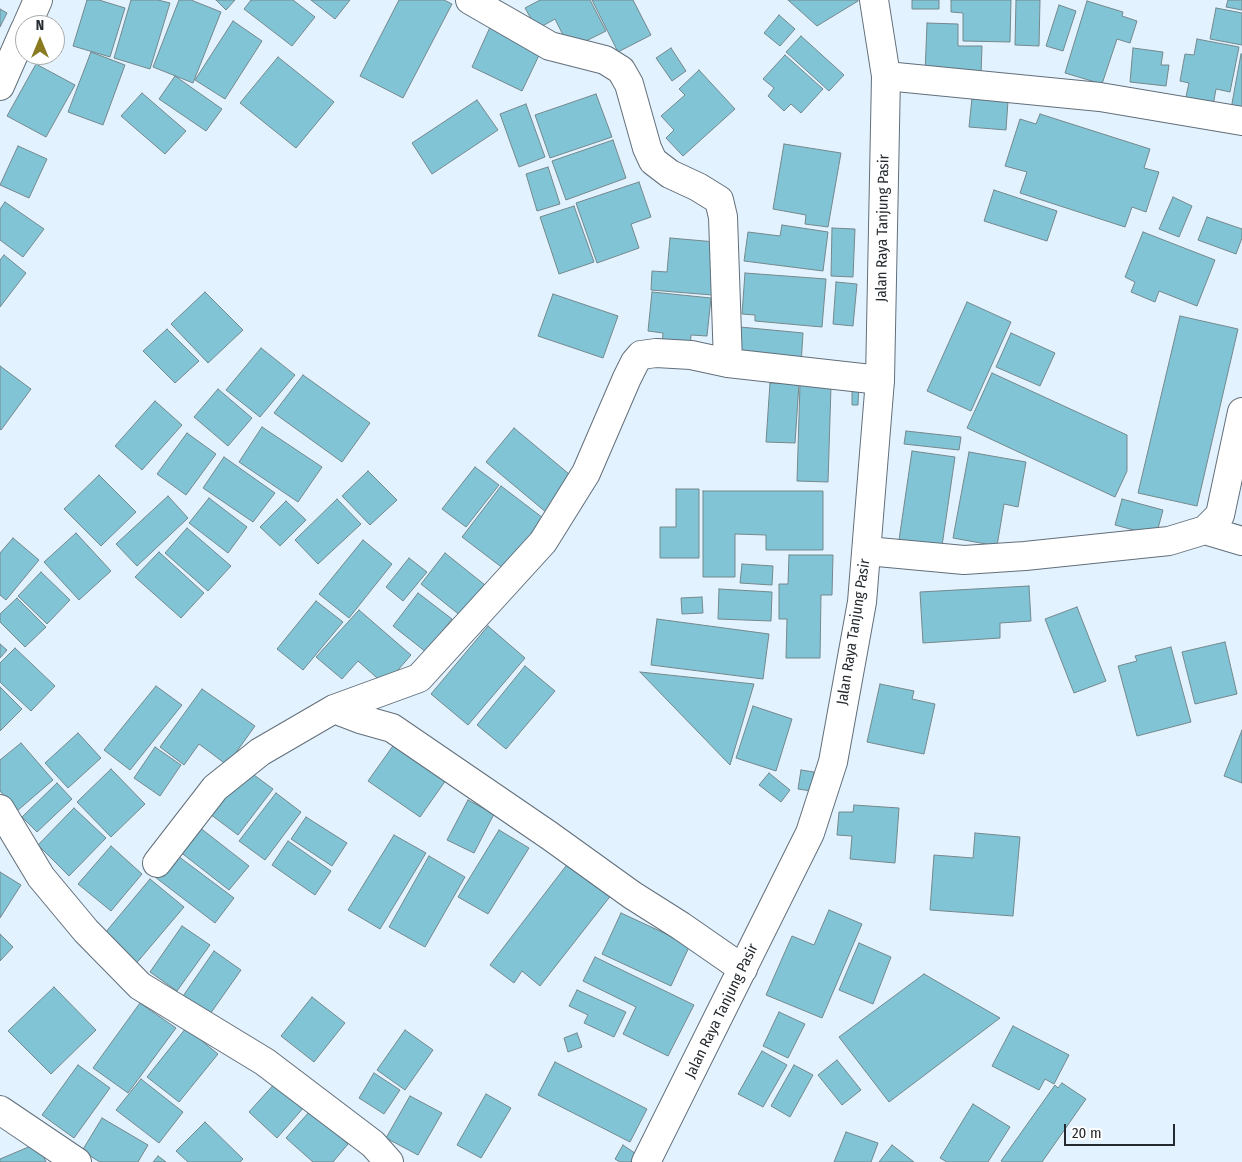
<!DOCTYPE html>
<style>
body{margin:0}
#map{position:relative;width:1242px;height:1162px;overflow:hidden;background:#e3f2ff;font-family:"Fira Sans Condensed",sans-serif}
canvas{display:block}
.north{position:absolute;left:15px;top:15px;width:50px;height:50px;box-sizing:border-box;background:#fff;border:1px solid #a7aaac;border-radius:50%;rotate:0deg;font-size:14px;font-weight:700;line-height:20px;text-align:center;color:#242a2f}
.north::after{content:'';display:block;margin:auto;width:18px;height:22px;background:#897b20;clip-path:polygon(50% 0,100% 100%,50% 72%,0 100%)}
.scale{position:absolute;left:1064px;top:1124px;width:111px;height:22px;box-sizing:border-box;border:2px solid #242a2f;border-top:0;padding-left:6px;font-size:15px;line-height:18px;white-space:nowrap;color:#242a2f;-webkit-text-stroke:4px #fff;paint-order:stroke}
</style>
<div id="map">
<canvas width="1242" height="1162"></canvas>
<div class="north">N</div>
<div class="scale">20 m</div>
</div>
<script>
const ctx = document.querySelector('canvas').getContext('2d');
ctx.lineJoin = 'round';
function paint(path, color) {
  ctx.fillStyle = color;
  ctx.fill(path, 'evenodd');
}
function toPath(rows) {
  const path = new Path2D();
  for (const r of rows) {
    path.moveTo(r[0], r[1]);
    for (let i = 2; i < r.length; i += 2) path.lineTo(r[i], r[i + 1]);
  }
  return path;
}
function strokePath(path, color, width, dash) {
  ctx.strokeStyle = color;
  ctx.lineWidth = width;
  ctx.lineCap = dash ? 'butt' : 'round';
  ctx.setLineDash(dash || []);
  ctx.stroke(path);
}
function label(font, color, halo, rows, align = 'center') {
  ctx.font = font + ' "Fira Sans Condensed",sans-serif';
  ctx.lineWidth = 4.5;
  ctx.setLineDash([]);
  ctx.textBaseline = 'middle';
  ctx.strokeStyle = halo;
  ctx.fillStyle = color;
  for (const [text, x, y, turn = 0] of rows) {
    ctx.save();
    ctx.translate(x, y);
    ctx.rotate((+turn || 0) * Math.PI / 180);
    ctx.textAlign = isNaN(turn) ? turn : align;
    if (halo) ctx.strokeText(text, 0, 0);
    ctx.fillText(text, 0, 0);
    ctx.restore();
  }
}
const building = toPath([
 [87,0,99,0,125,8,110,57,73,46,87,0],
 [131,0,158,0,170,3,150,69,114,58,131,0],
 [179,0,191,0,221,12,193,83,153,67,179,0],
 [216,0,235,0,226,10,216,0],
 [251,0,293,0,315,17,292,46,244,9,251,0],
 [311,0,350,0,335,19,311,0],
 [399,0,444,0,452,4,403,98,360,76,399,0],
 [540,0,590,0,606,31,570,49,555,19,537,29,525,8,540,0],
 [592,0,633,0,651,35,618,52,592,0],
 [788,0,858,0,858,1,817,26,788,0],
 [912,0,939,0,939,9,912,9,912,0],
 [951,0,1011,0,1010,42,963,41,963,13,951,12,951,0],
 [1016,0,1040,0,1039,46,1015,45,1016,0],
 [1228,0,1242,0,1242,10,1226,7,1228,0],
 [1087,1,1123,12,1122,16,1137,21,1130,43,1117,39,1102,84,1065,73,1087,1],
 [1059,5,1076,11,1063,51,1046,46,1059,5],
 [1216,8,1242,13,1242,45,1210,39,1216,8],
 [0,9,7,13,0,27,0,9],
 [779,15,795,29,780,46,764,33,779,15],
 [233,21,262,41,225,99,195,80,233,21],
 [927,23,958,24,958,46,982,46,981,75,925,74,927,23],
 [491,25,542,49,522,91,472,67,491,25],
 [801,36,844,75,829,91,786,52,801,36],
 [1197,39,1239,47,1230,92,1216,89,1213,106,1185,101,1189,83,1180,81,1185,54,1194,55,1197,39],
 [671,48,686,71,672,81,656,58,671,48],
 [1133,48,1163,52,1161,65,1169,65,1166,86,1130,82,1133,48],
 [91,52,125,65,103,125,68,112,91,52],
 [1241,54,1242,54,1242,111,1231,109,1241,54],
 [785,55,823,89,801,113,791,104,784,111,768,96,774,88,763,79,785,55],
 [278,57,334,102,296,148,240,103,278,57],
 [36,64,75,85,46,137,7,116,36,64],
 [699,70,735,109,683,156,666,138,674,130,661,116,685,95,679,89,699,70],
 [175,76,222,109,206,131,159,99,175,76],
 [142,93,186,131,165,154,121,116,142,93],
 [596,94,612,137,550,158,535,115,596,94],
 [972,98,1008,101,1006,130,969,127,972,98],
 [477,100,498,130,432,174,412,143,477,100],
 [526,104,545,157,519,167,500,114,526,104],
 [1040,114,1150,149,1144,168,1159,172,1146,212,1132,207,1125,227,1020,193,1027,172,1005,166,1020,119,1036,124,1040,114],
 [613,140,626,178,566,200,552,161,613,140],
 [784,144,841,153,828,227,805,224,806,215,773,209,784,144],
 [18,146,47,159,29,198,0,185,18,146],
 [548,167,560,204,537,211,526,174,548,167],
 [639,182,651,217,631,224,639,248,597,263,576,203,639,182],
 [994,190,1057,211,1047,241,984,221,994,190],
 [1173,197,1192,206,1179,237,1159,229,1173,197],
 [5,202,44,229,23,257,0,240,0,209,5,202],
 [574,206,594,262,559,274,540,217,574,206],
 [1207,217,1242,229,1242,238,1236,254,1198,240,1207,217],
 [782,225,828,232,823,271,744,261,748,232,780,236,782,225],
 [832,228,855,229,853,277,831,276,832,228],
 [1143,232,1215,260,1197,306,1159,291,1155,302,1131,292,1135,282,1125,277,1143,232],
 [670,238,716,242,712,295,651,290,652,271,667,272,670,238],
 [4,255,26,273,0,307,0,260,4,255],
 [745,273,826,279,822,327,755,321,755,315,742,314,745,273],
 [836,282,857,284,853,326,833,324,836,282],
 [205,292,243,330,208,363,171,324,205,292],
 [652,292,711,298,707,336,691,335,690,350,662,347,663,333,648,331,652,292],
 [553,294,618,316,603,358,538,336,553,294],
 [967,302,1011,322,971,411,927,391,967,302],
 [1180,316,1238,329,1197,506,1138,493,1180,316],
 [740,327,803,333,801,365,737,359,740,327],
 [167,329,199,361,175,383,143,351,167,329],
 [1011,333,1055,353,1040,386,996,367,1011,333],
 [261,348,295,375,260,417,226,390,261,348],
 [0,366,31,389,1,430,0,429,0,366],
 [992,373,1127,435,1127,471,1115,497,967,428,992,373],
 [303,375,370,423,342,462,274,413,303,375],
 [852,381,859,381,858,405,852,405,852,381],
 [770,383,799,384,795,443,766,442,770,383],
 [800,385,831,386,828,482,797,481,800,385],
 [218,389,252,418,228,446,194,417,218,389],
 [155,401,182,425,142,470,115,446,155,401],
 [262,427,322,467,298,502,239,462,262,427],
 [514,428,575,479,547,513,486,462,514,428],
 [906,431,961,437,959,450,904,444,906,431],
 [187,433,216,454,186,495,157,474,187,433],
 [912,451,955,457,942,546,899,540,912,451],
 [969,452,1026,462,1018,507,1004,504,997,546,953,538,969,452],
 [224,457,275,493,253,522,203,488,224,457],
 [475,467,499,485,466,527,442,509,475,467],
 [368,471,397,500,370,525,342,496,368,471],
 [99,475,136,512,101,546,64,509,99,475],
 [501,486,543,518,504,569,462,537,501,486],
 [676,489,699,489,699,558,660,558,660,527,676,527,676,489],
 [703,491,823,491,823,550,766,550,766,535,735,534,735,577,703,577,703,491],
 [168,496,188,518,137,566,116,544,168,496],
 [209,498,247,527,228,553,189,523,209,498],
 [337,499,361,524,318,564,295,540,337,499],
 [1122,499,1163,510,1156,536,1115,525,1122,499],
 [286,501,306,520,280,546,260,527,286,501],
 [187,528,231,566,208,591,165,553,187,528],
 [76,533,111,571,79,600,44,562,76,533],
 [13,538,39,560,6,600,0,595,0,553,13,538],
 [363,540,392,564,349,618,319,594,363,540],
 [159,552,204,593,181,618,135,577,159,552],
 [445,553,485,585,461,616,421,584,445,553],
 [789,555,833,555,832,595,821,595,820,658,786,658,787,619,779,619,779,584,788,584,789,555],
 [409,558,427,572,403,601,386,587,409,558],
 [742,564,773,566,772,585,740,583,742,564],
 [41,572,70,600,47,624,18,596,41,572],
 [1029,586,1031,621,1000,623,1000,638,923,643,920,592,1029,586],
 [719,589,772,592,771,621,718,619,719,589],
 [418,593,452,619,426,652,393,626,418,593],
 [702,597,703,613,682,614,681,598,702,597],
 [17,598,46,627,25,647,0,622,0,614,17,598],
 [316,601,343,622,303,670,277,649,316,601],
 [1077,607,1106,681,1074,693,1045,619,1077,607],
 [359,610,411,655,385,685,358,661,342,679,316,657,359,610],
 [657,619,769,634,763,679,651,665,657,619],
 [488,626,525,658,468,725,431,694,488,626],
 [1225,642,1237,694,1195,704,1182,652,1225,642],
 [0,644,7,650,0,658,0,644],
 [1171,647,1191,722,1137,736,1118,666,1137,661,1135,656,1171,647],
 [15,648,55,686,31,711,0,682,0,663,15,648],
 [525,666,555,691,506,749,477,725,525,666],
 [640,672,754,684,730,765,640,672],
 [880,684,914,691,912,699,935,704,924,754,867,742,880,684],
 [156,686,182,705,130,770,104,750,156,686],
 [0,687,22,709,0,731,0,687],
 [202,689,255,726,227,765,199,744,184,765,160,747,202,689],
 [753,706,792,719,776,771,736,758,753,706],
 [1242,730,1242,783,1224,776,1242,730],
 [78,733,101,758,68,788,45,763,78,733],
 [21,743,53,780,17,811,0,791,0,760,21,743],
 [395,743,446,780,420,817,368,781,395,743],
 [155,747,181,765,160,796,134,778,155,747],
 [111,769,145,804,111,837,77,802,111,769],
 [246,769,273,789,238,835,210,814,246,769],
 [801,770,814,772,811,791,798,789,801,770],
 [769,773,790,790,781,802,759,785,769,773],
 [57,783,72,799,37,832,22,817,57,783],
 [276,793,301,812,265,860,239,841,276,793],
 [468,800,494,814,474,853,447,840,468,800],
 [854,805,899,808,895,863,850,859,852,836,837,835,839,812,853,812,854,805],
 [74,808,106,838,69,876,38,845,74,808],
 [306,817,347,843,332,866,291,839,306,817],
 [199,827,249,866,229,890,179,851,199,827],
 [499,830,529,848,488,914,458,897,499,830],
 [975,833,1020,837,1013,916,930,910,934,855,973,858,975,833],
 [394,835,426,853,380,929,348,910,394,835],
 [288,841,331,871,315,895,272,865,288,841],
 [111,846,142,874,111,911,78,884,111,846],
 [174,853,234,898,215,923,155,877,174,853],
 [429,856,465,877,425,947,389,927,429,856],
 [569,862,612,894,540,986,522,971,514,983,490,965,569,862],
 [0,872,21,885,0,918,0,872],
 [150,879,184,907,134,966,100,939,150,879],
 [829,910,862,924,822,1018,766,995,792,936,814,945,829,910],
 [621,913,690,945,671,986,602,954,621,913],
 [182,926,210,945,177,991,150,972,182,926],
 [0,934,13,947,0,961,0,934],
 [859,943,891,957,873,1004,839,990,859,943],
 [214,951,241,970,208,1017,181,999,214,951],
 [595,957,694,1005,668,1056,623,1034,636,1007,583,981,595,957],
 [924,974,1000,1018,889,1102,839,1037,924,974],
 [54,987,96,1030,51,1074,8,1031,54,987],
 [577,990,626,1012,614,1037,584,1023,588,1015,569,1006,577,990],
 [312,997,345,1023,314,1062,281,1036,312,997],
 [140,1003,176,1028,128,1093,93,1068,140,1003],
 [779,1012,805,1024,788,1058,763,1046,779,1012],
 [1013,1026,1069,1055,1054,1084,1045,1079,1039,1090,992,1066,1013,1026],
 [186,1028,218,1054,179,1102,147,1077,186,1028],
 [405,1030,433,1050,405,1090,377,1070,405,1030],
 [577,1033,582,1047,568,1052,564,1038,577,1033],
 [762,1051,787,1065,763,1107,738,1094,762,1051],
 [837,1060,861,1090,842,1105,818,1075,837,1060],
 [555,1062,647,1109,630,1142,538,1095,555,1062],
 [78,1065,110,1088,74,1138,42,1115,78,1065],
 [794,1065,813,1075,790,1117,771,1106,794,1065],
 [374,1073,400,1090,384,1114,359,1098,374,1073],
 [141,1079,183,1112,159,1143,116,1110,141,1079],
 [277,1081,305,1106,277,1138,249,1112,277,1081],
 [1062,1083,1086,1099,1042,1162,1003,1162,1001,1161,1055,1085,1058,1088,1062,1083],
 [486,1094,511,1108,481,1158,457,1145,486,1094],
 [410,1096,442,1113,418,1155,386,1138,410,1096],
 [973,1104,1010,1127,988,1162,947,1162,940,1158,973,1104],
 [310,1111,348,1144,333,1162,313,1162,286,1138,310,1111],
 [102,1118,148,1145,138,1162,100,1162,82,1151,102,1118],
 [205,1122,243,1159,240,1162,188,1162,176,1151,205,1122],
 [846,1132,878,1143,871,1162,834,1162,846,1132],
 [38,1143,46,1162,0,1162,0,1159,38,1143],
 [623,1145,636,1154,631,1162,620,1162,615,1159,623,1145],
 [892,1145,914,1162,879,1162,892,1145],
 [158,1156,166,1162,153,1162,158,1156]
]);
const minor = toPath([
 [470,0,550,46,605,60,621,70,629,84,647,148,653,161,670,174,698,187,719,200,723,217,728,363],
 [27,25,38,0],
 [886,76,1100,97,1242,121],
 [0,86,25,29],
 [1205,530,1242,541],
 [867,551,964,560,1025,556,1169,541,1205,530,1220,515,1242,412],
 [334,709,360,719,392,728,550,836,632,895,681,926,743,969],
 [0,809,41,877,86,931,140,986,265,1062,373,1144,389,1162],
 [157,863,215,788,260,752,334,709,419,678,543,542,586,473,627,378,635,362,641,355,656,353,691,355,728,363,880,380],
 [0,1110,77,1162]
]);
const tertiary = toPath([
 [646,1162,810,833,833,762,862,602,880,380,886,76,874,0]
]);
const streetNames = [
 ["Jalan Raya Tanjung Pasir",883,228,-89],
 ["Jalan Raya Tanjung Pasir",854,632,-81],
 ["Jalan Raya Tanjung Pasir",722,1011,-64]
];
paint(building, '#80c4d5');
strokePath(building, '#74888d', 1);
strokePath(minor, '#626f7a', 30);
strokePath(tertiary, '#626f7a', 30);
strokePath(minor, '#fff', 28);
strokePath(tertiary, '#fff', 28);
label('15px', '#242a2f', '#fff', streetNames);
</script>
